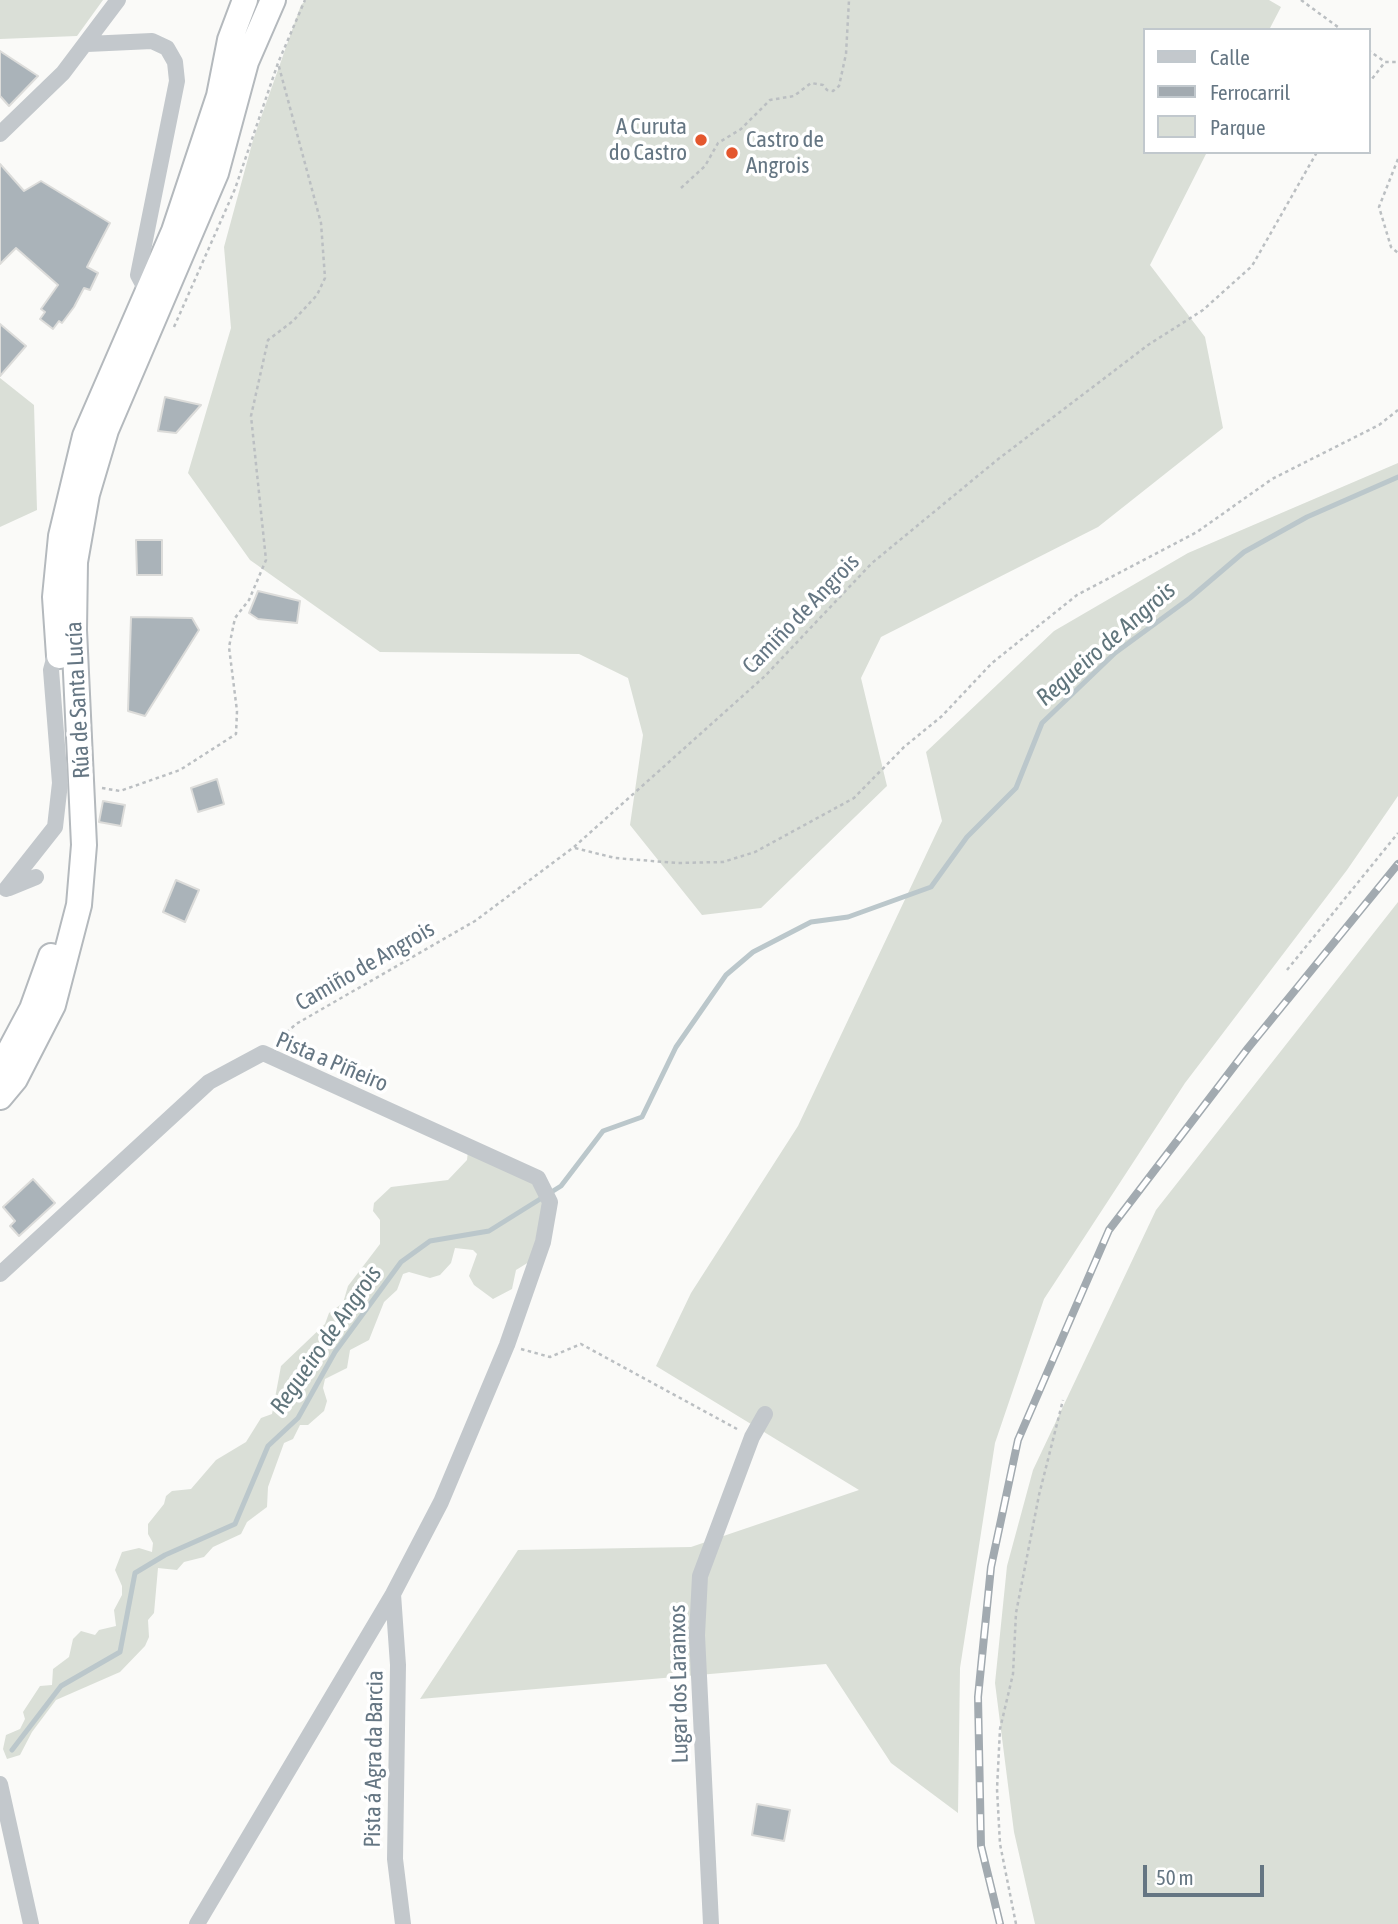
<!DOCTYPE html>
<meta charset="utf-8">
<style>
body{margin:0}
#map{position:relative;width:1398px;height:1924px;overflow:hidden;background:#fafaf8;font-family:"Asap Condensed",sans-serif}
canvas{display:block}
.legend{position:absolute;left:1143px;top:28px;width:228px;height:126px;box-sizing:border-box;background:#fff;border:2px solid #c1c8cd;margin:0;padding:9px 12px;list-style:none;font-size:21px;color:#657683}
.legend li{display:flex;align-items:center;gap:14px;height:35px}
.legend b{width:35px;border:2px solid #c1c8cd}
.scale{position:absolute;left:1143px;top:1865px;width:121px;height:32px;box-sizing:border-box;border:4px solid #657683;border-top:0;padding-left:9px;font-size:21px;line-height:24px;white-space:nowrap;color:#657683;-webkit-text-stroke:5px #fff;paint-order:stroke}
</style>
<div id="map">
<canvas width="1398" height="1924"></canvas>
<ul class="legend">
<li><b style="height:9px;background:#c3c8cc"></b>Calle</li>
<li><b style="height:9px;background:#a2aab0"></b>Ferrocarril</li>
<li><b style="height:19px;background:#dadfd7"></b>Parque</li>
</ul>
<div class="scale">50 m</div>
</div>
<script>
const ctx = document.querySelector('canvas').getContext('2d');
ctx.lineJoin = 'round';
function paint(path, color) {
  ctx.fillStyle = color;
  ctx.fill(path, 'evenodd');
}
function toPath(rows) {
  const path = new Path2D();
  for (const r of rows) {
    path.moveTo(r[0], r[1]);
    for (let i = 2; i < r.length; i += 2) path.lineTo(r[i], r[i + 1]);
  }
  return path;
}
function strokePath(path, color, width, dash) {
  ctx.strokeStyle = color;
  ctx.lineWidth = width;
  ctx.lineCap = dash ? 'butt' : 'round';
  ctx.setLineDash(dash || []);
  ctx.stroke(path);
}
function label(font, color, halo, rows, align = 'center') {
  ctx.font = font + ' "Asap Condensed",sans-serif';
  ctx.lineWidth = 7;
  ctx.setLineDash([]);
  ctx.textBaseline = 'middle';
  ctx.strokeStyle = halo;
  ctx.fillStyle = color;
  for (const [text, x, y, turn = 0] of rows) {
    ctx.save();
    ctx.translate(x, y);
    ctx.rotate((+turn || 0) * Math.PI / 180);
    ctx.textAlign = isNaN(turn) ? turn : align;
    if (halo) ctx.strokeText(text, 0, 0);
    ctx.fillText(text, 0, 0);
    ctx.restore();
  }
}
const green = toPath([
 [0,0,103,0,77,36,0,39],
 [306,0,1269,0,1281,7,1269,30,1144,30,1144,152,1207,152,1150,265,1205,337,1223,428,1098,527,881,637,861,678,887,786,761,908,702,915,630,825,643,735,628,678,579,654,380,652,250,560,188,473,231,328,224,247,253,140,301,5],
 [0,378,34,405,37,510,0,527],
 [1398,463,1398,796,1347,870,1185,1083,1044,1299,995,1443,960,1668,958,1813,891,1763,826,1664,420,1699,518,1550,691,1547,859,1490,656,1366,691,1293,798,1126,942,821,926,752,1054,631,1188,553],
 [1398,902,1398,1924,1035,1924,1014,1832,995,1683,1007,1566,1033,1470,1156,1210],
 [468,1151,534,1183,547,1203,529,1262,516,1270,512,1289,493,1299,474,1285,469,1276,477,1254,473,1250,455,1248,451,1263,440,1275,430,1278,409,1272,403,1274,397,1290,384,1302,369,1340,350,1350,347,1368,325,1379,323,1388,327,1401,324,1411,308,1425,300,1425,293,1439,284,1443,268,1487,267,1507,247,1522,241,1534,213,1547,204,1557,184,1562,177,1570,158,1568,154,1613,148,1620,149,1637,145,1646,120,1672,56,1700,32,1732,20,1755,7,1759,3,1749,6,1735,20,1729,25,1719,23,1712,40,1686,52,1685,53,1669,69,1657,73,1639,81,1631,95,1635,99,1630,116,1626,114,1610,122,1595,122,1586,115,1570,122,1552,139,1548,152,1552,153,1543,148,1534,148,1524,164,1504,166,1496,172,1491,191,1489,216,1460,246,1442,261,1418,272,1414,281,1366,325,1324,329,1313,343,1303,348,1286,380,1244,380,1220,373,1211,374,1203,391,1187,448,1180,467,1160]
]);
const stream = toPath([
 [12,1750,61,1686,120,1652,135,1573,165,1555,235,1524,268,1446,298,1418,335,1352,401,1262,430,1241,489,1231,561,1186,603,1131,642,1117,676,1047,726,975,753,952,811,922,848,917,931,887,967,837,1016,788,1042,723,1115,653,1190,598,1244,552,1307,517,1398,477]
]);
const building = toPath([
 [0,51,38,76,9,106,0,96,0,51],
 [0,164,24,191,41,181,110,223,87,267,98,273,90,290,84,288,74,307,62,323,59,321,53,329,40,319,45,312,41,309,58,285,16,248,0,264,0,164],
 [0,324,26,346,0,376,0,324],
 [165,397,201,405,176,433,158,431,165,397],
 [136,540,162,540,162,575,137,575,136,540],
 [258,591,300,601,297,623,258,619,249,613,258,591],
 [131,617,192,618,199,630,145,716,128,711,131,617],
 [217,779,224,804,198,812,191,788,217,779],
 [103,801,125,805,121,826,99,822,103,801],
 [176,880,199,890,185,922,163,912,176,880],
 [33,1179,55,1203,19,1236,10,1226,15,1221,3,1207,33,1179],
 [757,1804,790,1810,784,1841,752,1835,757,1804]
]);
const path = toPath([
 [1301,0,1342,30],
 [1368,50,1385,62],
 [1368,84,1385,62,1398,62],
 [1398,159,1379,207,1391,247,1398,253],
 [681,188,705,166,718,143,741,129,770,100,794,96,811,83,823,85,827,90,833,91,839,86,846,54,849,0],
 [174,327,235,189,278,63,305,0],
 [102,788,120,791,180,770,236,734,237,711,229,647,235,618,249,600,266,560,251,416,268,340,293,321,317,295,325,278,321,223,278,63],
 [575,848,615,858,677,863,723,862,755,852,854,798,904,747,942,716,992,663,1077,595,1197,532,1272,479,1379,425,1398,410],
 [1287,970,1398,833],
 [276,1042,296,1024,475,921,574,847,765,676,872,563,997,460,1148,345,1203,310,1252,266,1317,152],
 [521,1349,550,1357,581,1344,737,1429],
 [1016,1924,1000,1844,997,1789,1000,1729,1013,1674,1016,1613,1039,1495,1063,1400]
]);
const minor = toPath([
 [87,44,152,41,167,48,175,62,177,81,138,275,147,292],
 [0,134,63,73,118,0],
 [9,888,36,877],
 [6,889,55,827,60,783,51,670,57,648],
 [0,1274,209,1082,263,1053,538,1178,550,1202,543,1242,507,1345,441,1502,393,1594,197,1924],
 [393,1594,398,1665,395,1859,403,1924],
 [0,1784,31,1924],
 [711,1924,697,1635,700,1576,752,1437,765,1414]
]);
const highway = toPath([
 [59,656,55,597,61,536,85,436,174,231,219,96,230,40,245,0],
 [0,1069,32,1009,51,956],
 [0,1097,15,1079,53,1005,79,905,84,845,74,630,75,562,87,494,106,430,216,173,246,62,273,0]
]);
const rail = toPath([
 [1000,1924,981,1846,978,1697,991,1567,1018,1440,1109,1230,1248,1048,1398,864]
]);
const markers = [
 [701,140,7,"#e4572e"],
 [732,153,7,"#e4572e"]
];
const poiNames = [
 ["A Curuta",687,127],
 ["do Castro",687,153],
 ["Castro de",746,140,"left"],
 ["Angrois",746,166,"left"]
];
const streetNames = [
 ["Camiño de Angrois",801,614,-46],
 ["Rúa de Santa Lucía",78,700,-93],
 ["Camiño de Angrois",365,966,-30],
 ["Pista a Piñeiro",332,1062,23],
 ["Lugar dos Laranxos",679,1684,-91],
 ["Pista á Agra da Barcia",374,1759,-89]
];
const waterNames = [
 ["Regueiro de Angrois",1106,644,-41],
 ["Regueiro de Angrois",326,1340,-55]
];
paint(green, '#dadfd7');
strokePath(stream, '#bbc7cb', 5);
paint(building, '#aab3b9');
strokePath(building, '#dcdcda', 2);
strokePath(highway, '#b4b9bd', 28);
strokePath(path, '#bbbfc2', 2.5, [3.5, 3.5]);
strokePath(minor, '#c3c8cc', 16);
strokePath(highway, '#fff', 24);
strokePath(rail, '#a2aab0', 8);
strokePath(rail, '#fff', 5, [16]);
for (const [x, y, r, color] of markers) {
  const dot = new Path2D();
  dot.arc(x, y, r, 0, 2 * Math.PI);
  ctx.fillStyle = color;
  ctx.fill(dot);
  strokePath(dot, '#fff', 2.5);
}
label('23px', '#657683', '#fff', poiNames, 'right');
label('23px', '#657683', '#fff', streetNames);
label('italic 24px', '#60757c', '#fff', waterNames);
</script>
